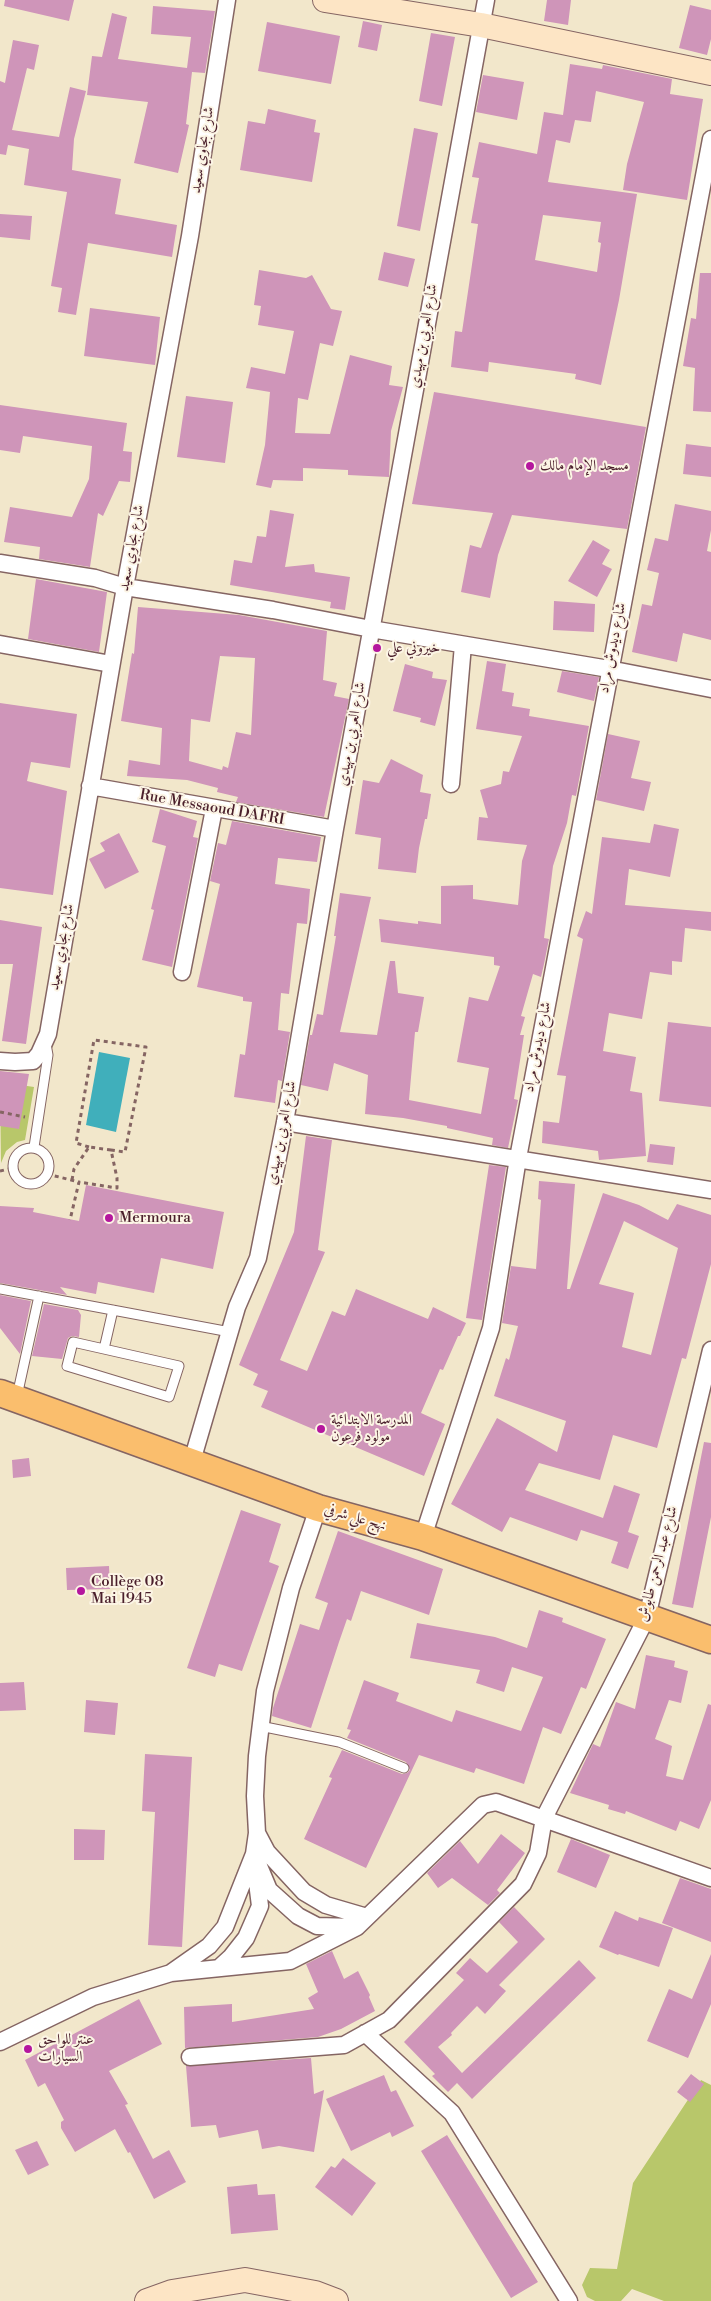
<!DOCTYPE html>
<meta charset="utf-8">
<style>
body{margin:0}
canvas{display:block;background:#f2e7cb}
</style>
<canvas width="711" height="2301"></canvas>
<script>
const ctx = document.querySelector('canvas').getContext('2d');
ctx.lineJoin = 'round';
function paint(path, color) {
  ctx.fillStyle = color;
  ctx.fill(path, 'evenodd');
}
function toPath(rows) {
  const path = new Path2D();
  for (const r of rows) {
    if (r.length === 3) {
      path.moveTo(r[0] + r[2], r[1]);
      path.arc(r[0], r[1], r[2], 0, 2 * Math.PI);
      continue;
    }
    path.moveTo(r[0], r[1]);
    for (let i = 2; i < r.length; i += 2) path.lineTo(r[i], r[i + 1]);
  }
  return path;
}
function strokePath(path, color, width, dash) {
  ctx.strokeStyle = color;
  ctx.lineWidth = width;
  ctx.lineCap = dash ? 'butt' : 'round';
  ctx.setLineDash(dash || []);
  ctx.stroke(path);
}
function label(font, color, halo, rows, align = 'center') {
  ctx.font = font + ' "Libre Bodoni",Amiri,serif';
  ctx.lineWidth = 4;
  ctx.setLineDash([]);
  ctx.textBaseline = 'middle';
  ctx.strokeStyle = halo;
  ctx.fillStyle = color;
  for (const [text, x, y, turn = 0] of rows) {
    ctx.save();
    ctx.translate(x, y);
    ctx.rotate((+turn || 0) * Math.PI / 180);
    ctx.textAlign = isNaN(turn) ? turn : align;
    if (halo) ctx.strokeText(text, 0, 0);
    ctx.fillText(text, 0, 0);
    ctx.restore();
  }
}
const green = toPath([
 [0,1082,34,1087,25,1140,17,1142,6,1151,1,1163],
 [701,2080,711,2085,711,2301,664,2301,632,2289,621,2301,595,2301,587,2297,582,2285,590,2268,617,2269,633,2183]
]);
const water = toPath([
 [99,1052,130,1058,116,1132,86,1125]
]);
const building = toPath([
 [5,0,74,0,69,21,4,6],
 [547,0,571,0,568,25,544,21],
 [690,5,711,10,711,39,707,55,679,48],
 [153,6,215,11,205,73,192,72,186,124,189,125,178,173,134,163,148,102,87,95,92,56,102,57,112,13,127,17,118,59,187,68,191,37,151,34],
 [363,21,382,25,377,51,358,47],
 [267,22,340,36,331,84,258,71],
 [431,33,455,37,442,106,419,101],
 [13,40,39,45,34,70,27,68,12,130,59,137,70,87,86,91,74,139,72,170,121,179,115,214,177,225,172,257,88,243,76,315,58,312,62,288,51,286,67,192,24,185,29,149,8,145,6,155,0,154,0,81,5,83],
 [570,64,602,69,603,65,608,66,672,79,670,94,703,99,687,200,623,190,627,164,644,102,596,91,591,122,575,120,570,143,556,140,548,182,637,194,619,300,601,385,575,379,576,374,489,362,488,372,451,367,455,331,462,332,478,224,471,223,479,178,472,177,479,142,537,154,544,112,563,115],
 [543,215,601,222,598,242,601,243,597,272,535,260],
 [483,75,524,82,517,120,476,112],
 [268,109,316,120,314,132,320,133,312,182,240,170,248,121,265,124],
 [414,128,438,133,420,231,397,226],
 [0,214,32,216,30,240,0,237],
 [384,252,415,259,408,287,378,280],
 [259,270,306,278,312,275,331,309,342,311,333,346,320,343,308,400,298,398,295,433,330,434,350,355,392,366,389,385,403,387,391,431,389,477,348,475,348,470,303,468,303,481,273,480,271,488,256,485,265,445,270,392,246,388,251,367,285,374,294,331,258,325,261,306,254,305],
 [700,273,711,273,711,412,693,411,695,368,683,366,691,318,696,319],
 [90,308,160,317,155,365,84,356],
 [434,392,646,427,627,529,512,515,498,555,490,598,461,592,470,545,481,548,493,513,412,504],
 [186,396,233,402,225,463,177,457],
 [0,405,127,423,123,451,132,452,130,482,119,481,103,516,98,513,90,567,39,559,40,547,4,542,10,507,72,517,89,479,92,446,23,436,20,453,0,450],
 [686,444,711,447,711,477,683,474],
 [675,504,711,511,711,530,707,551,711,552,711,640,683,633,677,662,632,652,642,604,652,606,659,573,647,570,655,538,668,541],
 [270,510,294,514,285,567,314,564,315,572,350,577,345,610,330,608,331,602,230,585,234,560,252,563,257,536,266,537],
 [593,540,610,550,602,564,612,569,597,597,568,581],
 [36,579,107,592,99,652,28,639],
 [554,601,595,604,594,632,553,630],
 [138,607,239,615,327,631,323,680,337,683,334,696,349,699,324,817,236,802,238,797,217,792,218,788,187,780,127,776,129,760,160,765,162,728,121,721,132,653,134,654],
 [220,656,255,658,251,735,236,732,228,768,223,766,222,770,189,761,191,719,210,722],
 [487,661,506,664,502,691,514,693,512,706,530,709,529,716,589,726,576,796,572,795,567,823,553,866,544,938,549,939,544,964,541,977,533,974,521,1016,525,1017,520,1035,524,1035,514,1099,518,1100,508,1148,492,1145,493,1138,447,1128,447,1126,403,1118,365,1114,368,1075,334,1063,328,1091,301,1085,310,1035,312,1035,317,1014,323,1015,336,936,334,936,340,893,371,897,340,1032,377,1035,390,961,395,961,398,993,424,997,418,1032,415,1032,409,1100,481,1114,489,1068,457,1062,469,997,488,1001,500,966,494,965,494,957,381,942,379,919,418,924,418,921,441,924,441,886,473,885,473,899,518,905,522,861,527,845,477,840,479,817,488,818,480,790,501,784,503,771,509,772,522,736,476,729],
 [405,664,433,672,432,678,447,680,435,726,420,722,421,718,393,711],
 [562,671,599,677,594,701,557,692],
 [0,703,77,714,70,768,31,762,27,781,67,791,53,895,0,888],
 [608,734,640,741,631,778,651,782,644,811,596,800],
 [391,759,423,775,420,792,431,794,427,819,425,819,419,848,416,873,378,869,381,838,355,834,363,780,379,783],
 [160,809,197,821,193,837,198,838,172,967,142,960,154,910,151,909,166,846,152,842],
 [232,821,321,837,317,862,278,858,275,884,310,889,307,924,297,923,289,994,281,993,278,1030,290,1032,282,1081,278,1080,275,1103,234,1097,240,1054,245,1055,252,1002,243,1001,243,997,197,987,220,884,210,881,218,843,226,845],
 [654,824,679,829,670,877,629,869,625,905,711,912,711,931,685,928,682,962,672,961,672,975,650,972,642,1019,609,1013,603,1051,636,1057,630,1091,642,1093,646,1156,599,1160,598,1151,542,1143,543,1121,559,1123,566,1076,557,1075,583,939,577,936,586,911,592,914,602,837,650,843],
 [119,833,139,872,105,889,89,859,105,851,100,843],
 [0,920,42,927,26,1044,2,1041,13,964,0,964],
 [668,1022,711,1027,711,1107,659,1101],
 [0,1071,29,1074,19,1129,0,1126],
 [306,1136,332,1140,318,1250,325,1252,280,1360,307,1371,332,1311,345,1316,356,1289,428,1319,433,1307,466,1323,460,1336,458,1336,443,1370,440,1369,421,1413,445,1424,424,1476,261,1407,268,1391,253,1385,258,1374,239,1365,294,1232],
 [650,1144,675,1147,673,1165,647,1162],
 [489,1165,506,1167,482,1320,466,1318],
 [539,1181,575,1184,567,1289,570,1289,603,1193,639,1205,668,1220,677,1204,711,1215,711,1264,686,1359,682,1358,657,1448,613,1435,600,1480,539,1463,525,1490,603,1518,614,1485,640,1494,628,1532,639,1536,628,1569,611,1563,618,1542,581,1530,577,1541,510,1517,502,1532,451,1504,497,1418,557,1452,566,1421,494,1396,506,1358,509,1360,518,1326,502,1323,511,1266,536,1269,541,1200,538,1199],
 [624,1221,678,1248,651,1355,622,1347,634,1293,599,1284],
 [86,1185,224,1212,213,1269,161,1258,154,1293,98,1282,96,1294,60,1287,67,1295,0,1283,0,1206,34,1208,33,1212,79,1221],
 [0,1295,31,1301,20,1354,0,1328],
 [44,1304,78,1310,81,1315,79,1337,72,1336,68,1338,62,1359,32,1356],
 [704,1442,711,1443,711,1517,693,1608,672,1604],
 [29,1458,31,1476,13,1478,12,1460],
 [241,1510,281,1524,269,1562,279,1566,242,1671,219,1664,215,1677,187,1668],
 [338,1531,443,1569,429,1615,361,1591,351,1621,347,1619,339,1642,311,1728,272,1716,273,1708,300,1624,319,1630,328,1603,315,1598],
 [109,1566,110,1589,67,1590,66,1568],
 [539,1610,563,1618,562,1622,606,1639,586,1689,581,1687,561,1734,543,1727,524,1784,476,1768,474,1773,419,1755,366,1868,304,1839,332,1778,329,1777,342,1750,402,1774,407,1773,410,1770,406,1762,347,1738,351,1730,347,1729,364,1680,399,1693,396,1701,452,1722,456,1710,521,1731,543,1677,512,1667,504,1692,476,1683,480,1670,410,1658,417,1623,495,1637,527,1648],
 [646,1655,675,1661,674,1667,688,1671,681,1703,669,1700,655,1739,672,1746,666,1776,683,1780,708,1704,711,1705,711,1800,699,1829,680,1821,676,1831,626,1811,625,1814,608,1809,609,1805,570,1793,593,1744,600,1747,616,1702,635,1709],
 [24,1682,26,1710,0,1711,0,1683],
 [86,1700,118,1703,115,1735,84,1732],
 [145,1754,192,1757,182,1947,148,1945,155,1812,142,1811],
 [74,1829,105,1830,104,1860,74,1860],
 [501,1834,525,1853,497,1890,500,1893,488,1905,452,1878,438,1888,427,1873,460,1841,478,1864],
 [571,1839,610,1855,596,1888,557,1872],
 [680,1878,711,1889,711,1942,662,1923],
 [514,1907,545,1939,499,1985,506,1991,485,2014,477,2006,451,2033,452,2035,438,2047,462,2073,579,1960,596,1978,472,2099,457,2083,448,2092,432,2076,435,2074,404,2042,464,1980,456,1973,470,1958,487,1973,518,1942,499,1922],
 [615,1911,638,1921,639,1917,673,1928,659,1967,619,1954,618,1955,599,1947],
 [332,1951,344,1979,358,1971,370,1995,369,1997,375,2011,341,2029,318,2037,185,2048,184,2007,232,2004,232,2022,314,2009,308,1998,318,1992,306,1964],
 [711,1954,711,2004,688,2058,647,2041,669,1989,692,1999],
 [139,1999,162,2044,109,2071,128,2104,125,2105,153,2159,169,2150,186,2182,154,2199,130,2152,128,2153,115,2129,75,2152,61,2128,61,2122,64,2120,45,2083,38,2087,25,2060],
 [311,2058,314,2094,324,2090,314,2152,279,2146,262,2149,258,2130,219,2138,216,2125,191,2127,186,2066],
 [691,2074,704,2084,690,2102,677,2092],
 [384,2075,391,2092,396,2090,414,2126,392,2137,390,2132,351,2151,326,2099],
 [447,2135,538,2282,511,2298,421,2151],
 [37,2141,49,2165,28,2175,15,2150],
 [343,2158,376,2183,352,2216,315,2187,331,2166,335,2168],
 [257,2184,258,2195,275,2194,278,2230,231,2234,227,2187]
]);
const path = toPath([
 [0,1112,25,1117],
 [89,1147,76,1143,94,1040,146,1047,125,1152,111,1150],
 [0,1171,13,1168],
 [47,1174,79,1182,70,1220],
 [72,1180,74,1169,89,1147,111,1150,117,1178,117,1188,79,1182]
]);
const lane = toPath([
 [34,1147,48,1055,46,1044],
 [31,1166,18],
 [0,1289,230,1332],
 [104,1349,179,1366,169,1397,67,1366,73,1342,104,1349,113,1310],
 [17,1396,39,1296],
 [260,1726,339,1742,404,1768]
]);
const street = toPath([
 [0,563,95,578,125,587,273,610,371,629,609,669,711,689],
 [0,644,111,664],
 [451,784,463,645],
 [90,786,335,829],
 [182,972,214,809],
 [0,1061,15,1062,33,1061,39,1054,48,1034,125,587,190,236,227,0],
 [285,1122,711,1190],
 [192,1461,237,1307,258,1258,285,1122,335,829,486,0],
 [423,1537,491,1328,518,1158,711,139],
 [257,1833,267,1852,304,1892,326,1905,367,1917],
 [254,1854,269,1890,298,1916,317,1926,355,1927],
 [219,1968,231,1957,246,1938,260,1906,256,1874],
 [172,1972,209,1946,225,1927,254,1854,257,1833,255,1796,257,1756,265,1691,291,1588,318,1508],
 [365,2033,452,2113,569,2301],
 [0,2042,93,1997,171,1973,290,1961,357,1927,483,1805,496,1802,711,1878],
 [190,2057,344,2045,389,2020,523,1884,538,1853,544,1818,647,1617,711,1350]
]);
const secondary = toPath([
 [325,0,481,25,711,73],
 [147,2301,172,2292,245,2280,315,2293,336,2301]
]);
const primary = toPath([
 [0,1393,318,1508,423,1537,711,1640]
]);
const markers = [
 [530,466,5,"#b5179e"],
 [377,648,5,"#b5179e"],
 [109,1218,5,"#b5179e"],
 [321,1429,5,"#b5179e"],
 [81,1591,5,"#b5179e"],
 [28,2049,5,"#b5179e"]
];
const streetNames = [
 ["شارع بجاوي سعيد",203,150,-81],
 ["شارع العربي بن مهيدي",424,336,-80],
 ["شارع بجاوي سعيد",132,548,-80],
 ["شارع ديدوش مراد",613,648,-79],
 ["شارع العربي بن مهيدي",352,734,-80],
 ["Rue Messaoud DAFRI",212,808,10],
 ["شارع بجاوي سعيد",62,947,-80],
 ["شارع ديدوش مراد",538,1047,-79],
 ["شارع العربي بن مهيدي",282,1133,-79],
 ["نهج علي شرفي",355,1518,16],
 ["شارع عبد الرحمن طابوش",658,1564,-75]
];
const poiNames = [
 ["مسجد الإمام مالك",540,466],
 ["خيروني علي",387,648],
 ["Mermoura",119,1218],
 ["المدرسة الابتدائية",331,1420],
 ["مولود فرعون",331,1437],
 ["Collège 08",91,1582],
 ["Mai 1945",91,1599],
 ["عنتر للواحق",38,2040],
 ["السيارات",38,2057]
];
paint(green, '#b8c76a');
paint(water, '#40afbb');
paint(building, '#cf95b9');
strokePath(lane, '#856563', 11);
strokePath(street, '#856563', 19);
strokePath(secondary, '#856563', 26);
strokePath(primary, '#856563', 29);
strokePath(path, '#856563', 3, [4, 4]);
strokePath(lane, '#fff', 9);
strokePath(street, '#fff', 16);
strokePath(secondary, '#fde5c5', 24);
strokePath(primary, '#fabe6d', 26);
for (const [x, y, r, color] of markers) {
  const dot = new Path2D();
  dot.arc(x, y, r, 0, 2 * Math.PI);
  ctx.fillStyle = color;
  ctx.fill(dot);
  strokePath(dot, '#fcf5e5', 2);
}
label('15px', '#4a1f2b', '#fcf5e5', streetNames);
label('15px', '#4a1f2b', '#fcf5e5', poiNames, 'left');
</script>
